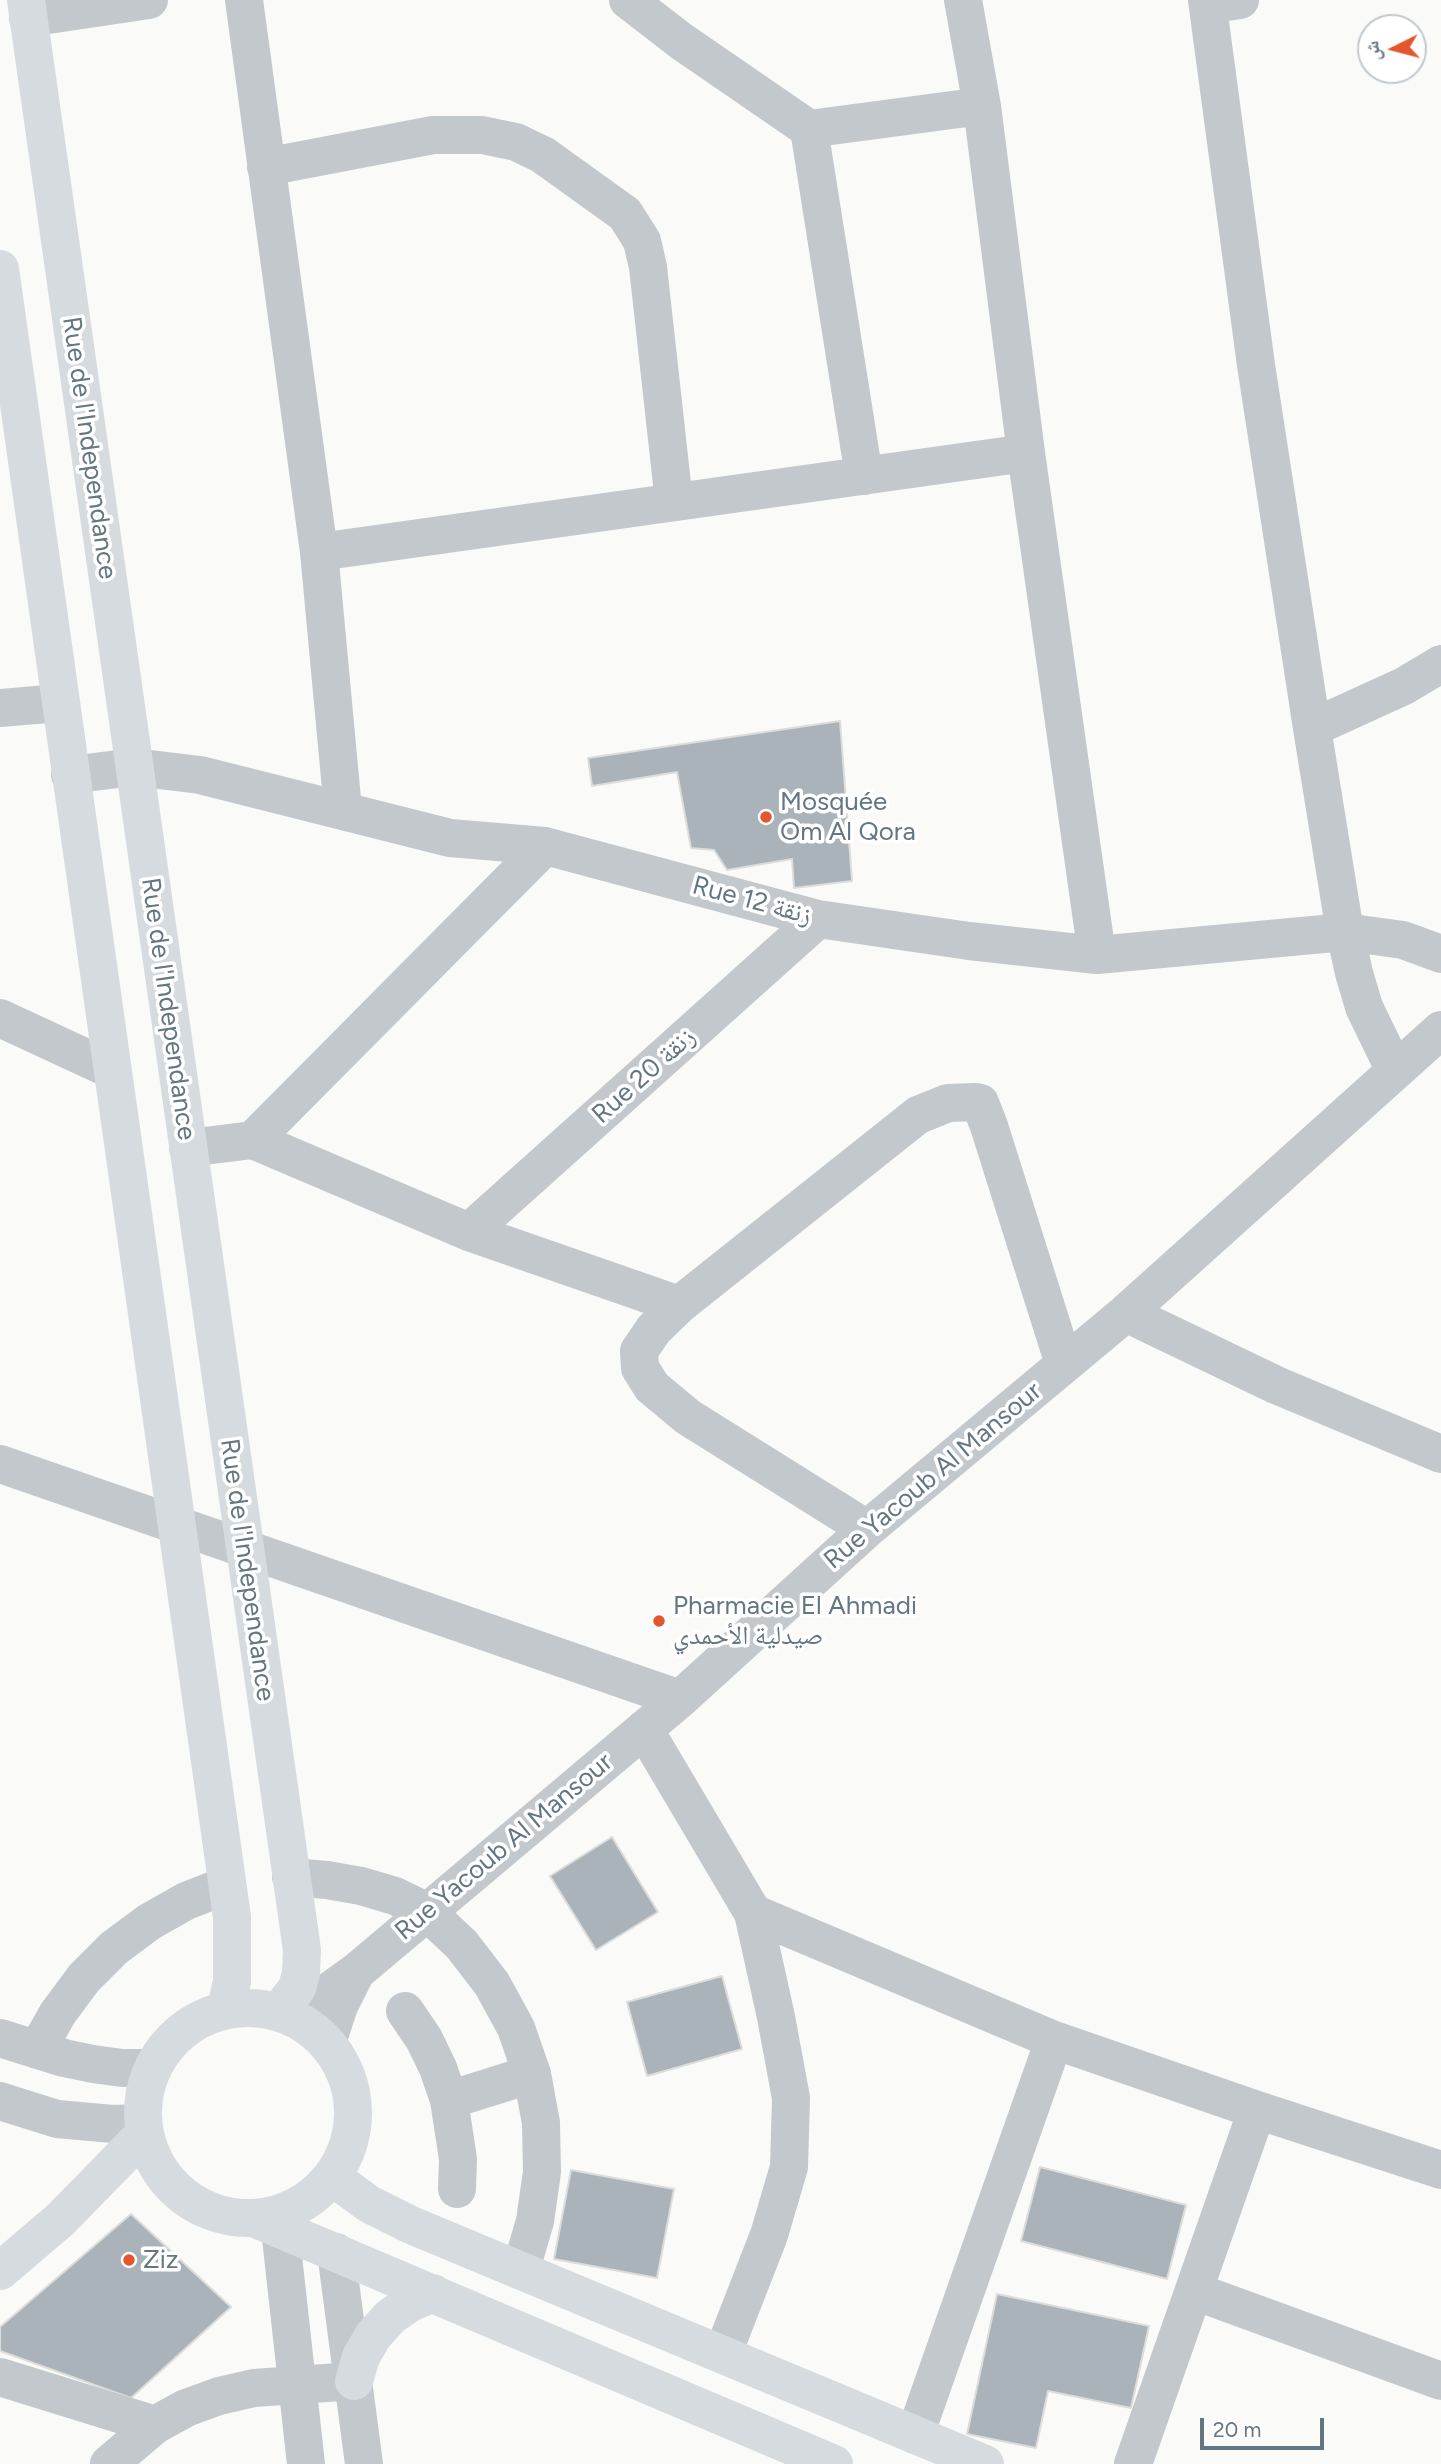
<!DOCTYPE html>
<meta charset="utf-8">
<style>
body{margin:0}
#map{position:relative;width:1441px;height:2464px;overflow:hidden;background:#fafaf8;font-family:Figtree,"Noto Naskh Arabic",sans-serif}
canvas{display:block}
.north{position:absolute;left:1357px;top:14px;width:70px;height:70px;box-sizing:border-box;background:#fff;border:2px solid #c1c8cd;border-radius:50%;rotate:264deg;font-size:19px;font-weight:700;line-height:28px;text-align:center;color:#657683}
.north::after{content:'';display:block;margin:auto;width:24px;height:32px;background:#e4572e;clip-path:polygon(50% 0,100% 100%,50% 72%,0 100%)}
.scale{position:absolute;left:1200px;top:2418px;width:124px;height:32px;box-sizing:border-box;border:4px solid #657683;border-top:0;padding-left:9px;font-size:21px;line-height:24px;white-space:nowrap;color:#657683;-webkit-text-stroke:5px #fff;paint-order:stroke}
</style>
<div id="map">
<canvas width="1441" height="2464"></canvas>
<div class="north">ش</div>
<div class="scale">20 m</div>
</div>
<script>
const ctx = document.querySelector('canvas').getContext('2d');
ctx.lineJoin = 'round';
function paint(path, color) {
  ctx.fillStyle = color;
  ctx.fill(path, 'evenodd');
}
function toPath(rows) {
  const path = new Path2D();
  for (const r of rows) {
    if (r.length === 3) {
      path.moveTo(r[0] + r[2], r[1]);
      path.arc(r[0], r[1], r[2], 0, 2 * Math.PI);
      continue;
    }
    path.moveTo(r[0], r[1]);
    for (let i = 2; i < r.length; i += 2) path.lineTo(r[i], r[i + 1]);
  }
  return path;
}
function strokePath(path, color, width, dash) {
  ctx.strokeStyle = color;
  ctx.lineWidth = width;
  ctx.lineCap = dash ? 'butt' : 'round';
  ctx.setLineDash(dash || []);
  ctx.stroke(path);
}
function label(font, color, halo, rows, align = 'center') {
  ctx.font = font + ' Figtree,"Noto Naskh Arabic",sans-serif';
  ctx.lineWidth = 7;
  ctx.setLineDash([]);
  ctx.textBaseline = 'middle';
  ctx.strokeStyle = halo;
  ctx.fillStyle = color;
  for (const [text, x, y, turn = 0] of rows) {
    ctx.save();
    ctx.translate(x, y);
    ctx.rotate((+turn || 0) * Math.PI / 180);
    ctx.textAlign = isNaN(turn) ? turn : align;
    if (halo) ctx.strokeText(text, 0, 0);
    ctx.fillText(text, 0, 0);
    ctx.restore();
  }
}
const building = toPath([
 [840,721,852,881,794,888,792,859,727,870,714,850,691,848,677,772,592,786,588,758,840,721],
 [612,1837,658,1912,596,1950,550,1876,612,1837],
 [722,1976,742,2049,647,2076,627,2002,722,1976],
 [1040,2167,1186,2205,1167,2279,1021,2241,1040,2167],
 [571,2170,674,2189,657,2278,554,2259,571,2170],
 [131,2214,231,2307,131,2398,0,2351,0,2327,131,2214],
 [997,2294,1149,2326,1131,2408,1048,2391,1036,2448,967,2434,997,2294]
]);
const minor = toPath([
 [244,0,319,552,343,810],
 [628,0,681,41,809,129,982,106],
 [963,0,982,106,1026,453,1097,955],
 [1207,0,1256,365,1312,728,1345,932,1354,973,1364,1007,1395,1071],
 [1208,5,1240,0],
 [28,18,149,0],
 [809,129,864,476],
 [266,167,433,135,482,135,516,142,543,155,625,214,642,241,648,267,674,502],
 [319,552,1026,453],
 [0,708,59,703],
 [1312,728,1404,686,1441,664],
 [70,775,134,767,200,775,450,838,545,846,818,919,969,941,1097,955,1345,932,1403,940,1441,954],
 [0,1018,112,1070],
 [253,1140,545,846],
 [188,1148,253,1140,469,1232,679,1305],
 [469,1232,818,919],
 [1126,1313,1276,1385,1441,1454],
 [0,1464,680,1699],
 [867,1529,688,1417,652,1387,640,1368,639,1351,654,1329,679,1305,918,1115,948,1103,975,1102,980,1103,989,1126,1064,1364],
 [644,1729,753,1913,776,2017,791,2098,789,2167,769,2235,723,2353],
 [291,1877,327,1880,361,1886,395,1896,426,1911,462,1945,492,1984,516,2028,532,2074,541,2123,542,2172,535,2221,521,2269],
 [753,1913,1054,2040,1257,2110,1441,2170],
 [405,2011,424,2039,438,2068,449,2100,458,2159,457,2189],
 [290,2016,324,1995,356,1972,680,1699,867,1529,1126,1313,1441,1030],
 [0,2038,64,2058,93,2064,122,2068,152,2068],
 [327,2043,339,2006,355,1974],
 [37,2050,58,2013,84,1978,114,1948,149,1922,186,1901,227,1885],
 [449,2100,532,2074],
 [0,2101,57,2119,113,2124,142,2123],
 [280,2229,306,2464],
 [336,2252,364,2464],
 [1194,2291,1441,2381],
 [0,2377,155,2425],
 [915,2435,1054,2040],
 [109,2464,155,2425,186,2408,219,2396,254,2388,354,2381],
 [1133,2464,1257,2110]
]);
const major = toPath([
 [26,0,302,1950,301,1973,297,1988,279,2012],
 [0,269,232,1917,232,1981,226,2009],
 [248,2113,105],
 [332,2177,369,2204,411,2225,985,2464],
 [256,2219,834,2464],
 [0,2271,61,2219,144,2134],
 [354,2381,361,2357,373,2336,390,2317,410,2303,433,2293]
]);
const markers = [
 [766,817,7,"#e4572e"],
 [659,1621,7,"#e4572e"],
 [129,2260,7,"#e4572e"]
];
const streetNames = [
 ["Rue de l'Independance",89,448,82],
 ["Rue 12 زنقة",752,901,15],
 ["Rue de l'Independance",168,1009,82],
 ["Rue 20 زنقة",644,1076,-42],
 ["Rue Yacoub Al Mansour",933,1476,-40],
 ["Rue de l'Independance",247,1570,82],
 ["Rue Yacoub Al Mansour",504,1847,-40]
];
const poiNames = [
 ["Mosquée",780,802],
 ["Om Al Qora",780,832],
 ["Pharmacie El Ahmadi",673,1606],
 ["صيدلية الأحمدي",673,1636],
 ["Ziz",143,2260]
];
paint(building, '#aab3b9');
strokePath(building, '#dcdcda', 2);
strokePath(minor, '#c3c8cc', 38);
strokePath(major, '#d6dbdf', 38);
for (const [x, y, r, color] of markers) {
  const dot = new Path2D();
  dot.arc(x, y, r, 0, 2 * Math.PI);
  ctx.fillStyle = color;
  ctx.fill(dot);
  strokePath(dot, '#fff', 2.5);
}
label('26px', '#657683', '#fff', streetNames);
label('26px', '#657683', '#fff', poiNames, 'left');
</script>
